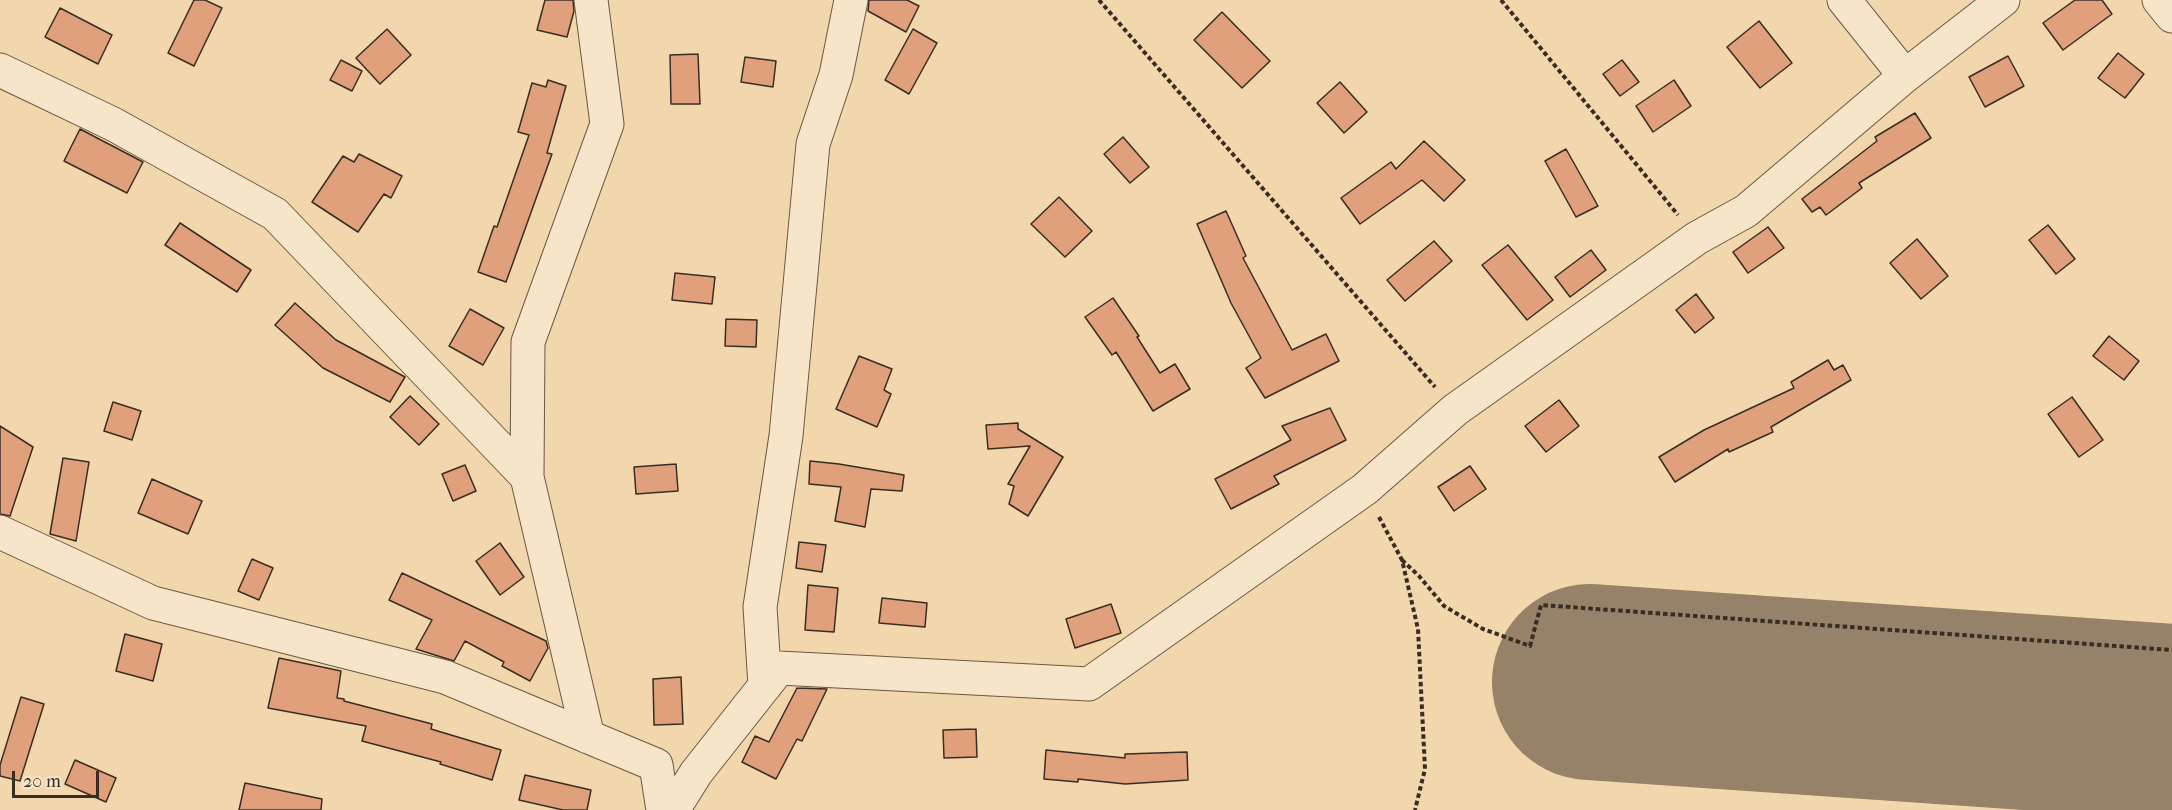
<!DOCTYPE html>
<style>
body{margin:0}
#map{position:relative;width:2172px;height:810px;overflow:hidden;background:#f3d7ac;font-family:"IM FELL French Canon",serif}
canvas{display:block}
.scale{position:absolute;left:12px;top:771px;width:87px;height:27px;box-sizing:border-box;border:3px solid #392d23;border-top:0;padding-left:8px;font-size:18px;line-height:21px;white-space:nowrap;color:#392d23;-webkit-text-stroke:4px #f7e5c9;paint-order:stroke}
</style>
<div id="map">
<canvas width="2172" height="810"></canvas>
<div class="scale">20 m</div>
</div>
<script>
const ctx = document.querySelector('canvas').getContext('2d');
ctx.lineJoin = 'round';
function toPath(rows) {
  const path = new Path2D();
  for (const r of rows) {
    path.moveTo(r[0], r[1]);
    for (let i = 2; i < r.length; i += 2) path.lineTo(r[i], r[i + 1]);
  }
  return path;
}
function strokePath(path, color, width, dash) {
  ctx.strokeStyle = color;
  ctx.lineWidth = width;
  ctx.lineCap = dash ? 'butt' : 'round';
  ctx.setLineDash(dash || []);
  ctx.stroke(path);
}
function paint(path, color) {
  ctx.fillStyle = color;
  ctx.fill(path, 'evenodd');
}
const runway = toPath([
 [1590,682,2172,722]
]);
const building = toPath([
 [194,0,205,0,222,8,194,66,168,53,194,0],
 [545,0,573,0,574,11,567,37,537,30,545,0],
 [869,0,907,0,919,6,906,32,868,11,869,0],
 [2075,0,2102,0,2112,14,2063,50,2043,23,2075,0],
 [60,8,112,35,98,64,45,37,60,8],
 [1222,12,1270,61,1242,88,1194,40,1222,12],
 [1759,21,1792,63,1760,88,1727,47,1759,21],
 [387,29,411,55,380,84,356,58,387,29],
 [913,29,937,43,909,94,885,80,913,29],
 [2118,53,2144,74,2125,98,2098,78,2118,53],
 [698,54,700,104,671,104,670,55,698,54],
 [2008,56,2024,86,1985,107,1969,77,2008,56],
 [745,57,776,61,773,87,741,82,745,57],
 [341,60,362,71,352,91,330,80,341,60],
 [1622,60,1639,82,1620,96,1603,74,1622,60],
 [548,80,566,86,547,153,552,154,506,282,478,272,494,226,497,227,529,135,518,132,532,83,546,87,548,80],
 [1674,80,1691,106,1653,132,1636,106,1674,80],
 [1340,82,1367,112,1344,133,1317,103,1340,82],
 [1915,113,1931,138,1859,183,1862,188,1826,215,1820,207,1812,212,1802,199,1877,141,1875,137,1915,113],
 [80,129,143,162,127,193,64,161,80,129],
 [1123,137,1149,167,1130,183,1104,154,1123,137],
 [1424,141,1465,180,1444,201,1422,180,1360,224,1341,198,1391,162,1396,169,1424,141],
 [1566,149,1598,206,1576,217,1545,161,1566,149],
 [359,154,402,176,391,198,384,194,358,232,312,202,343,156,354,162,359,154],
 [1059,197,1092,231,1065,257,1031,224,1059,197],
 [1226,211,1246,256,1243,258,1292,350,1326,334,1339,361,1265,398,1246,368,1261,358,1231,303,1197,224,1226,211],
 [180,223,251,270,237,292,165,245,180,223],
 [2048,225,2075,259,2056,274,2029,240,2048,225],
 [1768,227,1784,248,1748,273,1733,252,1768,227],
 [1917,239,1948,276,1921,299,1890,263,1917,239],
 [1434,241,1452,261,1405,301,1387,280,1434,241],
 [1508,245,1553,300,1527,320,1482,265,1508,245],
 [1591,250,1606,270,1570,297,1555,277,1591,250],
 [675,273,715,277,712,304,672,300,675,273],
 [1696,294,1714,318,1695,333,1676,310,1696,294],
 [1113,298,1139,336,1137,337,1160,373,1175,364,1190,389,1153,411,1116,352,1112,355,1085,317,1113,298],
 [295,303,336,340,405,377,390,402,323,368,275,325,295,303],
 [470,309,504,328,483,365,449,346,470,309],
 [726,319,757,320,756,347,725,346,726,319],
 [2109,336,2139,361,2124,380,2093,356,2109,336],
 [859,356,892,369,884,390,891,394,877,427,836,409,859,356],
 [1828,360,1834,370,1843,365,1851,380,1771,427,1773,432,1729,452,1728,449,1675,482,1659,457,1704,430,1794,388,1791,382,1828,360],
 [410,396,439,424,419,445,390,417,410,396],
 [2072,397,2103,440,2079,457,2048,414,2072,397],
 [1559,400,1579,426,1546,452,1525,426,1559,400],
 [113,402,141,411,132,440,104,431,113,402],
 [1330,408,1346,440,1274,476,1279,484,1231,509,1215,479,1291,440,1282,426,1330,408],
 [1018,423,1018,429,1063,457,1028,516,1009,504,1014,486,1008,484,1030,446,988,449,986,425,1018,423],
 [0,426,33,447,10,516,0,514,0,426],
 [63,458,89,462,76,541,50,534,63,458],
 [810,461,839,464,904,475,902,491,871,489,865,527,835,521,841,487,809,484,810,461],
 [676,464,678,491,636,494,634,467,676,464],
 [465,465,476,491,453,501,442,474,465,465],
 [1470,466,1486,489,1454,511,1438,487,1470,466],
 [152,479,202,501,188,534,138,513,152,479],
 [799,542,826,545,822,572,796,568,799,542],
 [500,543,524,577,500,595,476,561,500,543],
 [252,559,273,568,259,600,238,591,252,559],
 [402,573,546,641,548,648,530,681,502,666,504,662,465,641,454,661,416,649,432,620,389,600,402,573],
 [808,585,838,588,834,632,805,630,808,585],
 [882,598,927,603,925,627,879,623,882,598],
 [1111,604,1121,633,1075,648,1066,619,1111,604],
 [125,634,162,644,153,681,116,671,125,634],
 [279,658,341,671,337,698,344,699,344,701,432,724,431,729,501,750,492,780,440,764,441,762,362,741,366,726,268,708,279,658],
 [681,677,683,724,654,725,653,679,681,677],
 [797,688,827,689,802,741,797,739,776,779,742,762,755,736,769,742,797,688],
 [21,697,44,704,20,781,0,776,0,765,21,697],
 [976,729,977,757,944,758,943,730,976,729],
 [1046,750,1125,758,1125,754,1187,752,1188,780,1125,784,1078,779,1078,782,1044,779,1046,750],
 [75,760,116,778,106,802,65,784,75,760],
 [525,775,591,790,587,810,563,810,519,800,525,775],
 [245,783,322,799,321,810,239,810,245,783]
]);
const path = toPath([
 [1099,0,1435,387],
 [1501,0,1678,215],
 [1379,517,1402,560,1418,629,1425,769,1415,810],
 [1402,560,1419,576,1444,606,1483,629,1530,646,1541,605,2172,650]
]);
const street = toPath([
 [1844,0,1905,76],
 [2159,0,2172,16],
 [0,70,113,124,275,214,527,477,588,737],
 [527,477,528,342,607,124,591,0],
 [0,532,153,603,445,677,656,765,663,810],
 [765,686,760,607,786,436,813,144,836,75,851,0],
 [673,810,696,773,779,668,1089,684,1365,489,1455,410,1697,238,1746,211,1905,76,2003,0]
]);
strokePath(runway, '#968268', 196);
paint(building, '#e1a07c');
strokePath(building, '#392d23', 1.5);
strokePath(street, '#685845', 35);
strokePath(path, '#392d23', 4, [4.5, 3]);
strokePath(street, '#f7e5c9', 33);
</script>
